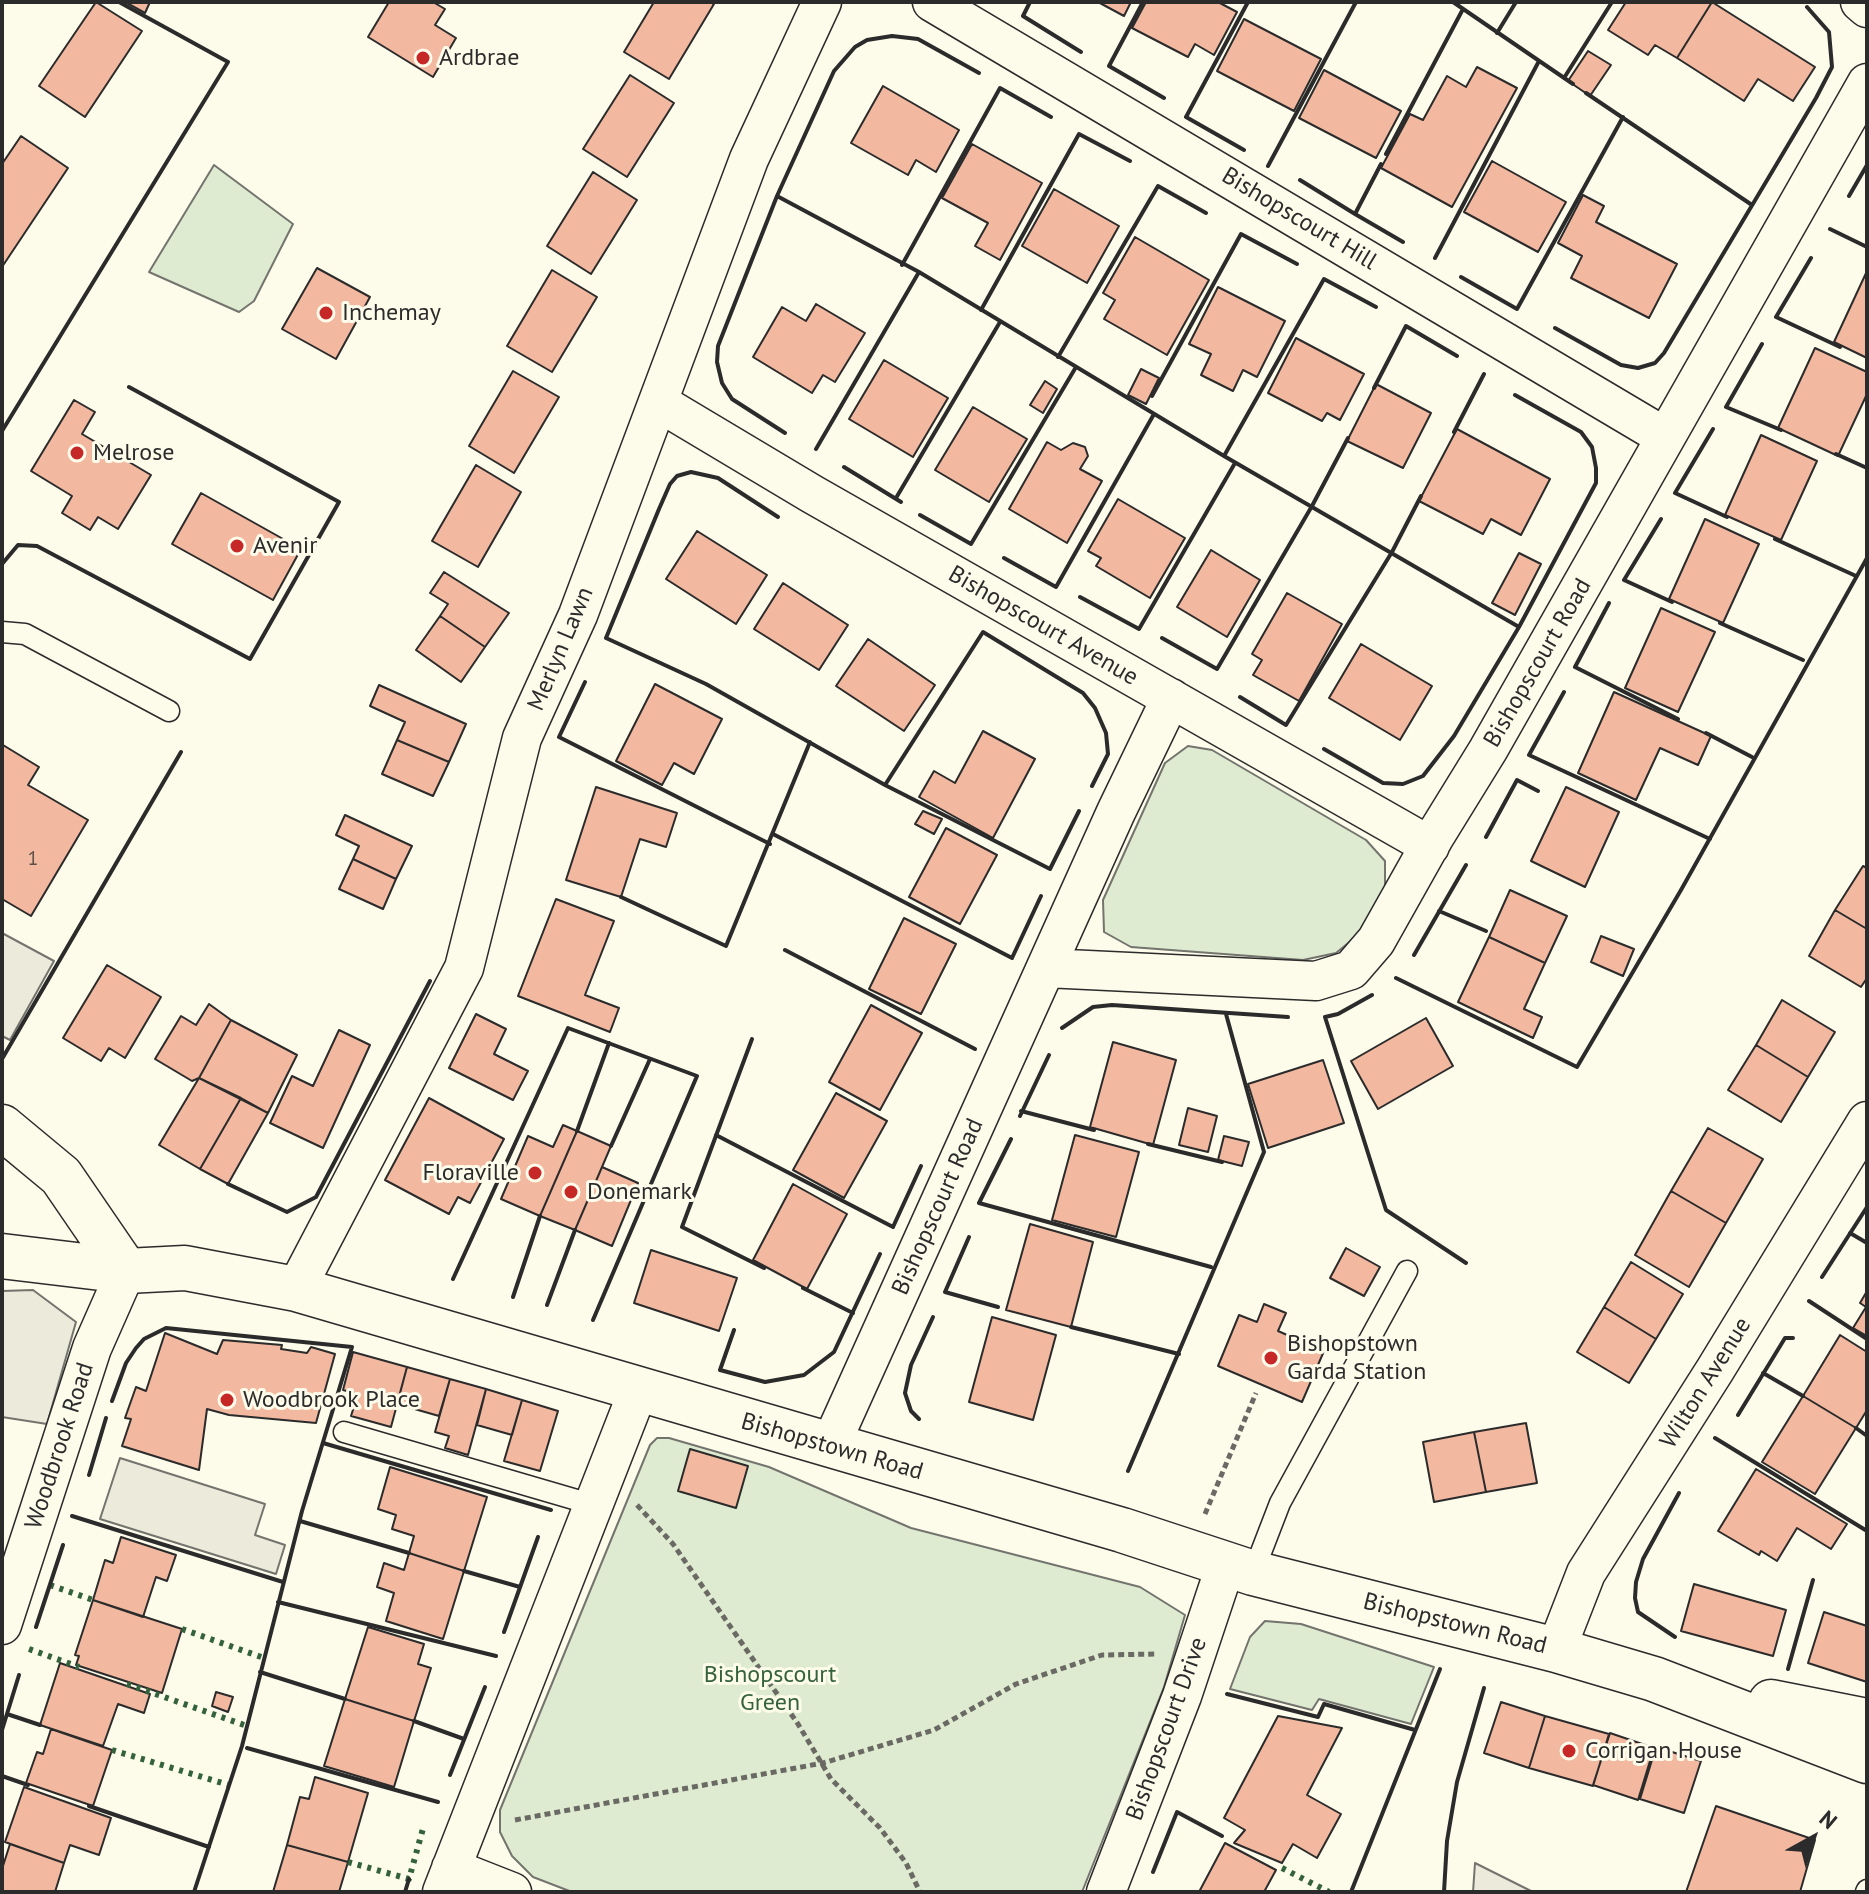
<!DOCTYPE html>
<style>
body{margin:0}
#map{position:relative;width:1869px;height:1894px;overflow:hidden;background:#fdfbea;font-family:"PT Sans",sans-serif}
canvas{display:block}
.frame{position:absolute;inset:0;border:4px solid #2b2b2b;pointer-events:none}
.north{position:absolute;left:1773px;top:1798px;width:80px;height:80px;-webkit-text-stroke:6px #fdfbea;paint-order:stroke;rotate:40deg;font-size:22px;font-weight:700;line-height:32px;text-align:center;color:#2b2b2b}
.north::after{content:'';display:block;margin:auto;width:28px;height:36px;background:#2b2b2b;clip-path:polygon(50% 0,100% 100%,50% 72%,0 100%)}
</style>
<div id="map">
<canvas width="1869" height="1894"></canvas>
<div class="frame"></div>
<div class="north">N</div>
</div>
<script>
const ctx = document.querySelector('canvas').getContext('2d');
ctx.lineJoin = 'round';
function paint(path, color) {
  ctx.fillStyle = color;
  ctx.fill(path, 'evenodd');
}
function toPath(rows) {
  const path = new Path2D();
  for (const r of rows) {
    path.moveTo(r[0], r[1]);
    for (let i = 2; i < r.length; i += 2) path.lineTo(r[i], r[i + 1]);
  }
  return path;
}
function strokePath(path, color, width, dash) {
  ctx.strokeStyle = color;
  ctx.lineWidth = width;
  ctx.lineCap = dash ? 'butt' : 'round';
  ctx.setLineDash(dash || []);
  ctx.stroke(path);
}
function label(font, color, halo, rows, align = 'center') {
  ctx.font = font + ' "PT Sans",sans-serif';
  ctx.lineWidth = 6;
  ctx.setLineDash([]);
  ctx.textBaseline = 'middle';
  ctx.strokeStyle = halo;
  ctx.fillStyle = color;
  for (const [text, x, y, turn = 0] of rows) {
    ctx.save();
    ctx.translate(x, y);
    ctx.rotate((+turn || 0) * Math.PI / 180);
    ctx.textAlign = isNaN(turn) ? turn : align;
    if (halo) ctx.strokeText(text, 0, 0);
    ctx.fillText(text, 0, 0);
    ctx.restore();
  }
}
const green = toPath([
 [214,165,293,224,254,301,239,312,149,272,214,165],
 [1188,746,1212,750,1366,840,1385,861,1385,888,1358,935,1336,953,1303,960,1131,947,1104,932,1103,900,1165,763,1188,746],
 [657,1438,669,1438,769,1467,911,1528,1140,1587,1185,1615,1164,1687,1082,1892,572,1892,533,1877,512,1856,500,1832,500,1810,650,1445,657,1438],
 [1265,1621,1301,1624,1434,1667,1411,1724,1319,1699,1312,1710,1230,1689,1250,1637,1265,1621]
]);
const parking = toPath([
 [2,933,54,961,10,1040,2,1036,2,933],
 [33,1290,76,1322,47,1424,2,1417,2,1291,33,1290],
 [120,1458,265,1504,255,1535,285,1545,276,1574,100,1519,120,1458],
 [1475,1863,1533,1892,1473,1892,1475,1863]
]);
const building = toPath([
 [96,2,142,31,85,117,39,86,96,2],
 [125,2,150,2,145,13,125,2],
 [389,2,433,2,445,9,435,25,456,38,433,77,368,37,389,2],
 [654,2,710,2,714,4,669,79,624,52,654,2],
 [1098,2,1131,2,1124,16,1098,2],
 [1146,2,1218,2,1237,12,1214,55,1195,44,1188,57,1132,28,1146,2],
 [1626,2,1712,2,1677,58,1655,45,1648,55,1608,30,1626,2],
 [1712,2,1815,67,1793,101,1758,79,1744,101,1677,58,1712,2],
 [1244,19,1321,59,1294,111,1217,71,1244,19],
 [1588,51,1611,65,1590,96,1568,81,1588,51],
 [1477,67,1517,88,1452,207,1381,168,1410,114,1423,120,1447,76,1466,87,1477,67],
 [1324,70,1401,111,1376,158,1299,118,1324,70],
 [630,75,674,103,627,177,583,149,630,75],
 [883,86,959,130,936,172,916,160,908,175,851,143,883,86],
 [21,136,68,168,2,267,2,164,21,136],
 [972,144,1042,183,1000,260,975,246,988,223,942,198,972,144],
 [1492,161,1566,202,1538,252,1464,212,1492,161],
 [593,172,637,200,591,274,547,246,593,172],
 [1054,189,1119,226,1087,283,1022,246,1054,189],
 [1583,195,1604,206,1596,222,1677,264,1649,318,1571,278,1582,256,1558,243,1583,195],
 [1135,237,1209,280,1167,355,1104,319,1115,300,1103,293,1135,237],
 [317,268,370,297,336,359,282,329,317,268],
 [552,270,597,297,552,372,507,346,552,270],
 [1867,271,1867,358,1834,342,1867,271],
 [1218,287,1285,321,1257,377,1243,370,1233,391,1201,375,1211,354,1189,344,1218,287],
 [816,304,865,333,835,382,823,375,812,393,753,357,782,307,806,321,816,304],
 [1296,338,1364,374,1340,420,1327,413,1322,421,1268,393,1296,338],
 [1815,348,1867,372,1867,394,1838,456,1778,428,1815,348],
 [884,360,948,398,913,457,849,419,884,360],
 [1141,369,1159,378,1146,404,1128,395,1141,369],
 [513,371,559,397,514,473,469,446,513,371],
 [1045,381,1057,389,1043,413,1030,405,1045,381],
 [1376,384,1431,413,1403,468,1347,441,1376,384],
 [74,400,95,412,82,434,151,475,118,529,98,517,90,530,62,513,72,496,31,471,74,400],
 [973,407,1027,439,989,502,935,470,973,407],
 [1457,429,1550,479,1521,535,1491,519,1483,534,1419,501,1457,429],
 [1761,435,1817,461,1781,540,1725,515,1761,435],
 [1047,442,1061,450,1073,443,1085,447,1088,456,1080,469,1102,481,1067,543,1009,509,1047,442],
 [476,465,521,492,478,567,432,541,476,465],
 [201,493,301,549,273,600,172,544,201,493],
 [1118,499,1185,538,1150,598,1096,566,1101,558,1088,551,1118,499],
 [1705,519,1759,544,1723,623,1669,599,1705,519],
 [697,531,767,575,736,624,666,579,697,531],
 [1211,550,1260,580,1227,637,1177,607,1211,550],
 [1519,553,1541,564,1515,615,1492,603,1519,553],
 [444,572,509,613,485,647,440,616,448,604,430,593,444,572],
 [783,583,848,625,819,670,754,629,783,583],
 [1287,593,1342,624,1299,701,1253,675,1262,660,1252,654,1287,593],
 [1661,608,1715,632,1678,712,1625,688,1661,608],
 [440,616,485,647,461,682,416,650,440,616],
 [868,639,935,685,904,731,836,686,868,639],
 [1361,644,1432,686,1400,740,1329,698,1361,644],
 [655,684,722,719,694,774,674,763,662,785,616,761,655,684],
 [379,685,466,724,449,762,397,740,405,722,370,706,379,685],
 [1614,692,1711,736,1698,765,1660,748,1636,800,1578,773,1614,692],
 [983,731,1035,759,993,838,919,797,934,771,955,783,983,731],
 [397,740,449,762,433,796,382,774,397,740],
 [3,745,39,767,28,785,88,820,31,916,2,899,3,745],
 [596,787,677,813,666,847,640,839,621,897,566,880,596,787],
 [1566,787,1619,812,1585,887,1531,861,1566,787],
 [923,811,942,819,934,834,915,824,923,811],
 [345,815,412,846,396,879,353,859,359,846,336,835,345,815],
 [946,828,997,855,960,924,909,897,946,828],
 [353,859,396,879,383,909,339,889,353,859],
 [1863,866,1867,868,1867,929,1835,910,1863,866],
 [1510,890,1567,916,1545,963,1489,937,1510,890],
 [556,899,614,921,585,995,619,1008,610,1032,518,996,556,899],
 [1835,910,1867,929,1867,978,1861,987,1809,956,1835,910],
 [904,918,956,944,921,1014,869,989,904,918],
 [1601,936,1634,949,1623,976,1591,962,1601,936],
 [1489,937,1545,963,1524,1009,1542,1017,1533,1038,1458,1002,1489,937],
 [107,965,161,997,125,1058,109,1048,101,1061,63,1038,107,965],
 [1782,1000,1835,1032,1808,1077,1756,1045,1782,1000],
 [209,1004,231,1020,199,1078,192,1081,155,1059,181,1016,196,1025,209,1004],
 [871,1005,922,1033,880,1110,829,1082,871,1005],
 [476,1014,506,1029,494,1054,528,1071,513,1100,449,1068,476,1014],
 [1426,1018,1453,1066,1378,1109,1351,1061,1426,1018],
 [231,1020,297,1055,268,1113,199,1078,231,1020],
 [339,1030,370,1045,323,1148,270,1123,292,1076,313,1086,339,1030],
 [1113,1042,1176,1060,1153,1145,1090,1127,1113,1042],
 [1756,1045,1808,1077,1781,1122,1728,1090,1756,1045],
 [1323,1060,1344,1123,1268,1148,1248,1084,1323,1060],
 [199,1078,241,1098,200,1169,159,1145,199,1078],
 [836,1093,887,1121,844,1198,793,1170,836,1093],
 [241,1098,268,1113,228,1184,200,1169,241,1098],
 [429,1098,504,1139,470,1203,458,1197,449,1214,385,1180,429,1098],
 [1188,1108,1217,1116,1208,1152,1179,1145,1188,1108],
 [563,1125,577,1131,540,1216,501,1199,528,1136,553,1147,563,1125],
 [1708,1128,1763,1159,1726,1223,1671,1191,1708,1128],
 [577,1131,611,1146,575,1230,540,1216,577,1131],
 [1075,1135,1139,1152,1116,1237,1052,1220,1075,1135],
 [1224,1136,1249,1142,1242,1166,1218,1160,1224,1136],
 [602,1167,638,1183,612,1246,575,1230,602,1167],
 [793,1184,847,1214,807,1289,753,1260,793,1184],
 [1671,1191,1726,1223,1689,1287,1635,1255,1671,1191],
 [1030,1224,1093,1242,1071,1327,1006,1310,1030,1224],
 [1346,1248,1380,1267,1364,1296,1330,1278,1346,1248],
 [651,1250,737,1278,719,1331,634,1303,651,1250],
 [1631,1262,1683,1294,1656,1339,1604,1307,1631,1262],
 [1867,1291,1867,1336,1853,1328,1866,1307,1860,1303,1867,1291],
 [1264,1304,1286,1313,1278,1331,1324,1351,1302,1402,1218,1366,1239,1315,1257,1322,1264,1304],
 [1604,1307,1656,1339,1629,1383,1577,1352,1604,1307],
 [992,1317,1056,1335,1033,1420,969,1402,992,1317],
 [165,1333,217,1354,223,1340,282,1345,281,1349,307,1353,311,1347,335,1354,316,1423,229,1415,207,1409,199,1470,122,1446,131,1419,125,1418,136,1387,146,1391,165,1333],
 [1840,1335,1867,1352,1867,1410,1856,1428,1803,1396,1840,1335],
 [353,1352,407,1367,391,1427,351,1416,358,1394,343,1390,353,1352],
 [407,1367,450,1379,439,1416,397,1404,407,1367],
 [450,1379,486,1389,468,1455,445,1448,449,1436,435,1432,450,1379],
 [486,1389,522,1400,512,1435,477,1425,486,1389],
 [1803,1396,1856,1428,1815,1494,1762,1462,1803,1396],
 [522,1400,558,1411,540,1471,504,1461,522,1400],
 [1526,1423,1537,1483,1486,1492,1474,1432,1526,1423],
 [1474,1432,1486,1492,1434,1502,1423,1442,1474,1432],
 [690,1449,748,1466,736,1508,678,1491,690,1449],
 [390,1467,487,1497,464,1571,409,1553,414,1536,392,1529,396,1515,378,1509,390,1467],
 [1756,1469,1847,1524,1831,1549,1797,1528,1777,1561,1761,1551,1759,1555,1718,1531,1756,1469],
 [121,1537,176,1555,167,1581,156,1577,143,1617,93,1600,105,1560,113,1563,121,1537],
 [409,1553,464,1571,443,1639,386,1621,394,1593,377,1587,384,1563,404,1570,409,1553],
 [1694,1584,1786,1610,1773,1656,1681,1631,1694,1584],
 [93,1600,182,1629,162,1693,76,1665,79,1656,75,1655,93,1600],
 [1824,1612,1867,1626,1867,1682,1808,1663,1824,1612],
 [368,1627,424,1644,418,1664,431,1668,414,1721,345,1699,368,1627],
 [60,1663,150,1694,144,1713,118,1704,103,1746,40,1725,60,1663],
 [216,1692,233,1697,228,1712,212,1706,216,1692],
 [345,1699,414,1721,394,1787,324,1766,345,1699],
 [1501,1702,1545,1716,1529,1768,1484,1753,1501,1702],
 [1278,1716,1342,1728,1307,1795,1341,1814,1317,1858,1293,1844,1282,1863,1234,1843,1245,1830,1224,1818,1278,1716],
 [1545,1716,1609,1734,1593,1786,1529,1768,1545,1716],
 [51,1729,112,1750,93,1806,26,1783,37,1752,43,1754,51,1729],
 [1610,1733,1654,1748,1638,1800,1593,1785,1610,1733],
 [1656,1747,1701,1761,1684,1813,1640,1799,1656,1747],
 [315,1777,368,1793,348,1862,287,1845,300,1797,309,1799,315,1777],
 [24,1787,111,1818,99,1855,70,1845,64,1863,5,1842,24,1787],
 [1716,1806,1815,1840,1800,1892,1686,1892,1716,1806],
 [1225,1843,1276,1870,1264,1892,1199,1892,1225,1843],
 [10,1844,64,1863,55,1892,2,1892,2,1869,10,1844],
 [287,1845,348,1862,339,1892,273,1892,287,1845]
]);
const path = toPath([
 [637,1505,673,1544,798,1724,831,1779,880,1828,906,1863,920,1892],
 [1205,1514,1256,1393],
 [515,1820,823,1763,934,1730,1016,1684,1102,1655,1155,1654]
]);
const lane = toPath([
 [2,632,25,634,169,711],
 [344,1432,594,1505],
 [1253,1573,1280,1503,1407,1271],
 [1866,1892,1867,1890]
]);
const street = toPath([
 [932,2,1665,437],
 [1860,2,1867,8],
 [658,402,812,494,1430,846],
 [1046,968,1316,981,1351,970,1376,941,1435,836,1488,750,1867,83],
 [296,1289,464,968,522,738,578,615,749,159,822,2],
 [830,1446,1116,812,1171,698],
 [2,1625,92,1348,126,1271],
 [1556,1650,1586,1573,1715,1370,1867,1121],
 [451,1868,512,1892],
 [442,1892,638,1391],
 [1106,1892,1182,1696,1226,1564]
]);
const secondary = toPath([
 [2,1127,61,1176,126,1271],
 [2,1256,126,1271,185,1268,296,1289,1122,1530,1253,1573,1556,1650,1654,1679,1867,1761],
 [1771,1702,1867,1721]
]);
const hedge = toPath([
 [50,1585,93,1600],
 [182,1629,264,1658],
 [29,1649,79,1667],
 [127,1684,247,1726],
 [112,1750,229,1785],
 [348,1862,409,1879,424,1825],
 [1282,1868,1329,1892]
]);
const wall = toPath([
 [1030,2,1023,16,1081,52],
 [1143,2,1109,66,1164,98],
 [1453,2,1573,84],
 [1497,33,1516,2],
 [1564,78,1612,2],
 [1586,93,1752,205],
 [1244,150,1186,117,1248,2],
 [1386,154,1463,9],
 [1381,164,1355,214,1403,242],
 [1268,166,1356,2],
 [1300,180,1355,214],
 [777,196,919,272,1224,456,1519,627,1454,736,1423,776,1403,784,1383,783,1324,749],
 [1849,196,1867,165],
 [1830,229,1867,247],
 [1435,258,1539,61],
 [1811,258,1776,317,1840,347],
 [902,265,1000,88,1051,117],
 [1461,277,1517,309,1623,117],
 [981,310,1079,134,1130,161],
 [1555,328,1621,365,1638,368,1655,363,1664,353,1816,98,1832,67,1829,32,1807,7],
 [1762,344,1726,407,1781,430],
 [1058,357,1158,186,1206,213],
 [1374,388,1406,326,1457,356],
 [1515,395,1581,432,1592,447,1596,468,1596,483,1519,627],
 [1152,396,1241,234,1297,264],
 [1713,429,1675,493,1727,517],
 [2,431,228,62,119,2],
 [1454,432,1484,374],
 [785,433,732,399,722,383,717,362,718,346,777,196,834,71,855,47,867,40,892,36,918,39,979,73],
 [816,449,919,272],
 [1836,454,1867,468],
 [1224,456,1324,279,1376,307],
 [844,467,901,502],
 [896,498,1000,322],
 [920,515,971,544,1076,367],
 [778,517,718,478,691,472,677,476,670,484,659,509,606,638,706,684,885,785,983,632,1083,693,1095,708,1106,733,1108,754,1092,786],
 [1661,519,1624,580,1672,602],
 [1775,539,1856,576],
 [1004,558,1056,587,1154,414],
 [2,564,18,545,37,546,250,659,339,502,129,387],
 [1080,597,1139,629,1235,463],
 [1609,603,1575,667,1678,719],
 [1720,623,1803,660],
 [1162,638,1217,669,1312,506,1348,438],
 [585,682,559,737,770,844],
 [1564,692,1529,755,1710,839],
 [1240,697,1286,725,1392,552,1421,496],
 [1706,733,1752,757],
 [885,785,1050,869,1079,811],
 [773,834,1012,958,1041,896],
 [1486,837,1517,780,1538,791],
 [621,897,726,946,810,742],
 [1439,911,1486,931],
 [785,950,975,1049],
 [1414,955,1466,865],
 [1396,978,1577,1067,1681,890,1867,558],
 [1372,995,1338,1014,1325,1017,1386,1210,1466,1263],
 [1062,1028,1093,1007,1112,1005,1288,1017],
 [752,1039,682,1227,764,1268],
 [2,1059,181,752],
 [1021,1111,1094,1130],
 [1020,1116,1049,1055],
 [577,1131,609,1043],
 [716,1135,893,1227,921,1166],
 [1011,1139,979,1203,1211,1267],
 [1148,1144,1222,1162],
 [611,1146,650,1059],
 [228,1184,287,1212,316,1197,430,981],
 [1850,1233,1867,1243],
 [969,1237,945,1292,998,1307],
 [1822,1277,1867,1207],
 [453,1279,568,1028,697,1076,593,1320],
 [803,1288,853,1313],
 [513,1297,540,1216],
 [1809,1301,1867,1339],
 [547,1305,575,1230],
 [1071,1327,1179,1354],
 [734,1330,720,1370,765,1382,804,1375,834,1352,880,1254],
 [1763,1373,1803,1396],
 [112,1401,126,1363,136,1348,144,1339,166,1328,352,1347,302,1511,242,1746,194,1892],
 [1738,1415,1785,1338,1793,1338],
 [919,1419,911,1411,905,1393,911,1365,933,1317],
 [1856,1428,1867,1436],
 [1715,1438,1867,1531],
 [323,1443,551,1510],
 [1128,1471,1264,1152,1226,1014],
 [89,1475,106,1418],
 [72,1516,283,1582],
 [300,1521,409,1553],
 [464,1571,520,1587],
 [278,1602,496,1656],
 [36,1627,63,1545],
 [504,1632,538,1537],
 [1675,1637,1638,1612,1635,1598,1636,1582,1643,1559,1679,1493],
 [1788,1669,1813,1580],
 [260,1672,345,1699],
 [1227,1694,1318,1717,1324,1704,1415,1730],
 [7,1714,40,1725],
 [414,1721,464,1739],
 [2,1730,19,1675],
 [247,1748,438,1802],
 [450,1775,485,1687],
 [2,1776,28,1785],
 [89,1806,209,1847],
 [1153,1872,1177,1812,1222,1836],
 [405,1892,409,1879],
 [1351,1892,1440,1669],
 [1444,1892,1447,1841,1457,1782,1484,1688]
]);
const markers = [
 [423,58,8,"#c62828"],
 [326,313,8,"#c62828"],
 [77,453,8,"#c62828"],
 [237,546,8,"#c62828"],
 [535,1173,8,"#c62828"],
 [571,1192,8,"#c62828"],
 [1271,1358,8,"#c62828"],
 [227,1400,8,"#c62828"],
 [1569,1751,8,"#c62828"]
];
const numberNames = [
 ["1",33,859]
];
const poiNames = [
 ["Ardbrae",439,58],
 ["Inchemay",342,313],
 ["Melrose",93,453],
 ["Avenir",253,546],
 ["Floraville",519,1173,"right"],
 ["Donemark",587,1192],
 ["Bishopstown",1287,1344],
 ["Garda Station",1287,1372],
 ["Woodbrook Place",243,1400],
 ["Corrigan House",1585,1751]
];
const streetNames = [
 ["Bishopscourt Hill",1299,219,31],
 ["Bishopscourt Avenue",1043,626,30],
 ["Merlyn Lawn",561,649,-67],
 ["Bishopscourt Road",1538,663,-60],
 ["Bishopscourt Road",938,1207,-66],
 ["Wilton Avenue",1706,1383,-58],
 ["Woodbrook Road",60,1446,-72],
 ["Bishopstown Road",832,1447,16],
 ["Bishopstown Road",1455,1624,14],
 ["Bishopscourt Drive",1167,1729,-70]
];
const parkNames = [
 ["Bishopscourt",770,1675],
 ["Green",770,1703]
];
paint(green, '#deebd1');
strokePath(green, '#74746e', 2);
paint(parking, '#eceadb');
strokePath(parking, '#74746e', 2);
paint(building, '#f2b8a0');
strokePath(building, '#2b2b2b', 2);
strokePath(lane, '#2b2b2b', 23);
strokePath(street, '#2b2b2b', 41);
strokePath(secondary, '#2b2b2b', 47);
strokePath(path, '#6a6964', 5, [6, 4]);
strokePath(lane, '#fdfbea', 20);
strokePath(street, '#fdfbea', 38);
strokePath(secondary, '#fdfbea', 44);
strokePath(hedge, '#34623c', 6, [4, 6]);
strokePath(wall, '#2b2b2b', 4);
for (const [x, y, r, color] of markers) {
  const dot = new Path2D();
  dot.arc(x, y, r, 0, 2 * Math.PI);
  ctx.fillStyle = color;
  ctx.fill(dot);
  strokePath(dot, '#fdfbea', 3);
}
label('20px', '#5d4e48', null, numberNames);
label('24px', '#2b2b2b', '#fdfbea', poiNames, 'left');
label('24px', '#2b2b2b', '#fdfbea', streetNames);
label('24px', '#34623c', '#fdfbea', parkNames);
</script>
